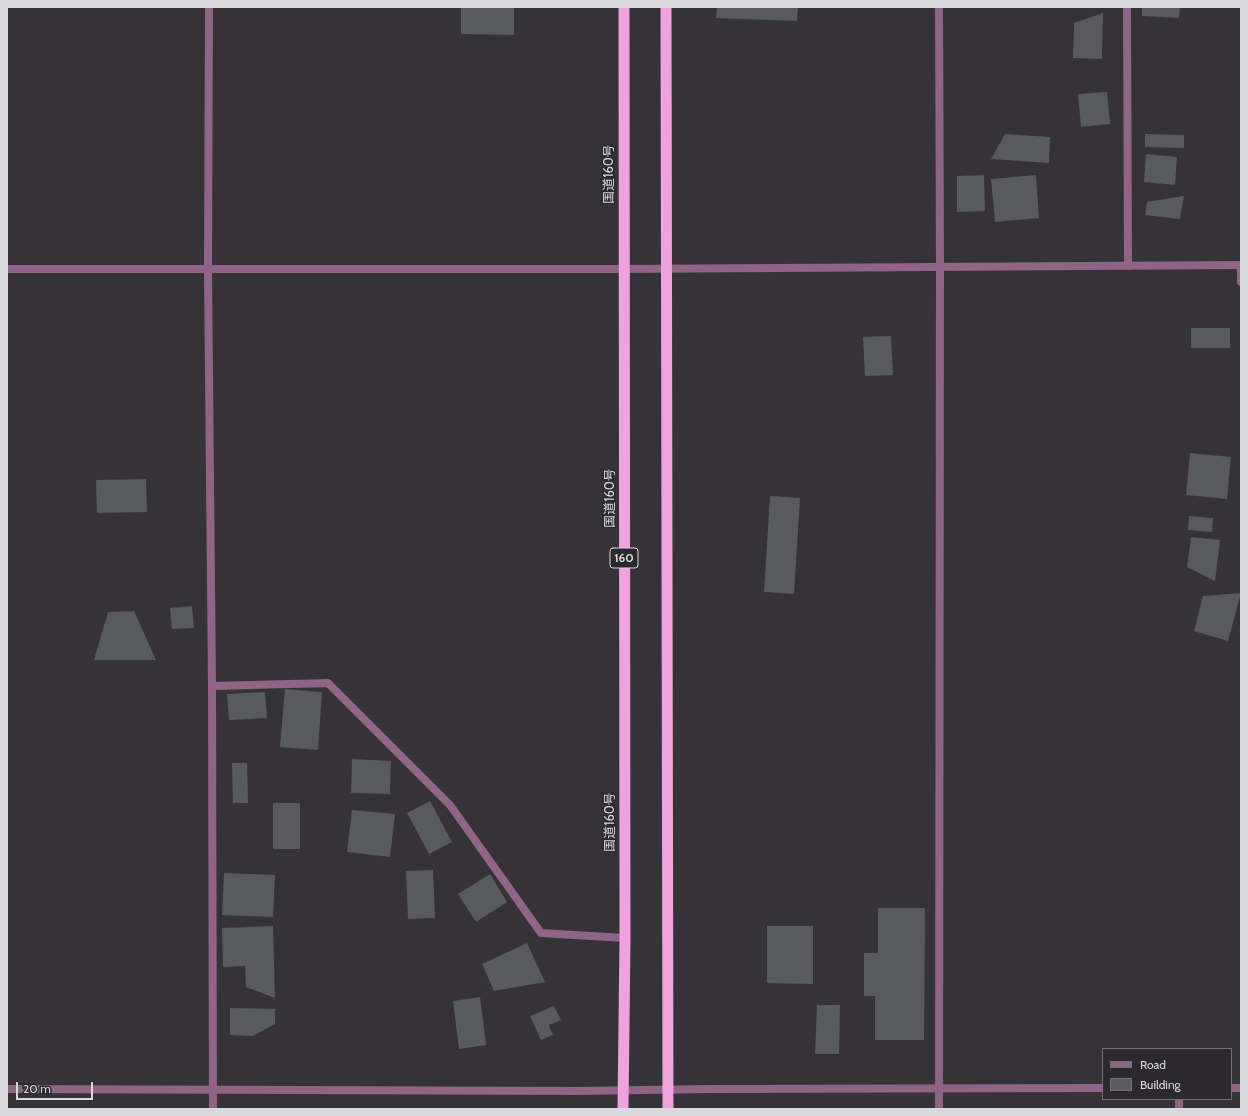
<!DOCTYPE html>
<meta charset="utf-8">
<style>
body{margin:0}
#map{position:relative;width:1248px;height:1116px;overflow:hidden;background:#353337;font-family:Cabin,sans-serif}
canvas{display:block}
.frame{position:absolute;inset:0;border:8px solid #d9d8da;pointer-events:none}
.legend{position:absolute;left:1102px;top:1048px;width:130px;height:52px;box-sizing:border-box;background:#2b292d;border:1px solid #716f72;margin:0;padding:5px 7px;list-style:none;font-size:12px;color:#d9d8da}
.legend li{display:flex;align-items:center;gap:8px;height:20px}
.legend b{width:20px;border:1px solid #716f72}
.scale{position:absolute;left:16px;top:1082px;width:77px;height:18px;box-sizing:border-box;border:2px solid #d9d8da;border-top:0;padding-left:5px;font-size:12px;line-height:14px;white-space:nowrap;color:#d9d8da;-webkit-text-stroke:3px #2b292d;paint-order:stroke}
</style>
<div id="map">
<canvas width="1248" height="1116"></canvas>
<div class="frame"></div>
<ul class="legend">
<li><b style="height:5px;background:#8f6486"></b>Road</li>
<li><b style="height:11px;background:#595a5e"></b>Building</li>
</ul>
<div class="scale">20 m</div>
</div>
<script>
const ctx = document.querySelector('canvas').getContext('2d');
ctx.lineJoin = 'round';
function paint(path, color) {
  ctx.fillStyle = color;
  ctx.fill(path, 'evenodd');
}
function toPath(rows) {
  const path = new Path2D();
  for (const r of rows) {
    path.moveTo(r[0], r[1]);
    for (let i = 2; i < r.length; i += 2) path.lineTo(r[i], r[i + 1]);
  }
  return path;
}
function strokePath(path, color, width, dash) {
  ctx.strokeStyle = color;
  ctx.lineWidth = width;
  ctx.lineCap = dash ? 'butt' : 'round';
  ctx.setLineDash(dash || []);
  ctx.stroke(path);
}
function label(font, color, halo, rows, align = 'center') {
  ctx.font = font + ' Cabin,"Noto Sans JP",sans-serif';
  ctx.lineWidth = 3;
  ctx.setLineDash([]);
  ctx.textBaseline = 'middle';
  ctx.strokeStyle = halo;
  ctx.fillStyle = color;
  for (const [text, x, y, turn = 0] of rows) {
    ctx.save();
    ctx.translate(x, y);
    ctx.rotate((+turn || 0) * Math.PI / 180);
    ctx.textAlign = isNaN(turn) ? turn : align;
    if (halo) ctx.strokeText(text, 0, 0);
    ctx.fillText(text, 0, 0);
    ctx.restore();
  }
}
const building = toPath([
 [461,7,514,7,514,35,461,34],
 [717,7,798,8,797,21,716,18],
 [1142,7,1180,7,1179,18,1142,16],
 [1103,13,1102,59,1073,58,1074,23],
 [1107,92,1110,124,1081,127,1078,94],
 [1005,134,1050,137,1049,163,991,159],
 [1145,134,1184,135,1184,148,1145,147],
 [1146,154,1177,157,1175,185,1144,182],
 [984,175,985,211,957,212,957,176],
 [1036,175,1039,218,995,222,991,179],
 [1184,196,1180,219,1145,215,1147,202],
 [1191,328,1230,328,1230,348,1191,348],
 [891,336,893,375,865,376,863,337],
 [1190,453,1231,457,1227,499,1186,495],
 [146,479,147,512,97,513,96,480],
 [770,496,800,498,794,594,764,592],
 [1189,516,1213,518,1212,532,1188,530],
 [1191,537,1220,540,1215,581,1187,567],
 [1241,593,1228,641,1194,631,1203,596],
 [192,606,194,628,172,629,170,608],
 [134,611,156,660,94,660,108,612],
 [285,689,322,692,318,750,280,747],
 [265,692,267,718,229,720,227,694],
 [352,759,391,761,390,794,351,793],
 [232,763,247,763,248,803,233,803],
 [430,801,452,842,429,854,407,813],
 [273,803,300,803,300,849,273,849],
 [352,810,395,814,390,857,347,852],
 [433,870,435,918,408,919,406,871],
 [224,873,275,875,273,917,222,915],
 [490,874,507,902,476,922,458,894],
 [878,908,925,908,924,1040,875,1040,875,996,864,996,864,953,878,953],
 [273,926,275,998,246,987,245,966,223,967,222,928],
 [767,926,813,926,813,984,767,983],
 [527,943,545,982,494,991,482,964],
 [480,997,486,1045,459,1049,453,1001],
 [817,1005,840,1005,839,1054,815,1054],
 [554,1006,561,1020,549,1025,553,1035,541,1040,530,1016],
 [230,1008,275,1009,275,1024,253,1036,230,1035]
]);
const minor = toPath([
 [209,7,208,271,212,686,213,1109],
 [1127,7,1128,266],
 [1241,265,1241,282],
 [212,686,328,683,450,805,541,933,625,938],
 [1231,1088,1241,1088],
 [7,1089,577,1091,710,1089,1103,1088],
 [1179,1099,1179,1109],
 [939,1109,940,267,939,7]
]);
const tertiary = toPath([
 [7,269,623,269,1241,265]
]);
const trunk = toPath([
 [666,7,668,1109],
 [623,1109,625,938,624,7]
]);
const shields = [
 [624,558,28]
];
const shieldNames = [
 ["160",624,558]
];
const streetNames = [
 ["国道160号",609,174,-90],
 ["国道160号",610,498,-90],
 ["国道160号",610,822,-90]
];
paint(building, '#595a5e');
strokePath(minor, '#8f6486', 8);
strokePath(tertiary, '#8f6486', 8);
strokePath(trunk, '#eea2de', 11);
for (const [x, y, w] of shields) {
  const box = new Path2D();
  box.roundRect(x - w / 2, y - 10, w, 20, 3);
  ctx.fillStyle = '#2b292d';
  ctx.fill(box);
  strokePath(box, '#d9d8da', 1);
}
label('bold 12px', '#d9d8da', null, shieldNames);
label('13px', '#d9d8da', '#2b292d', streetNames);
</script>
